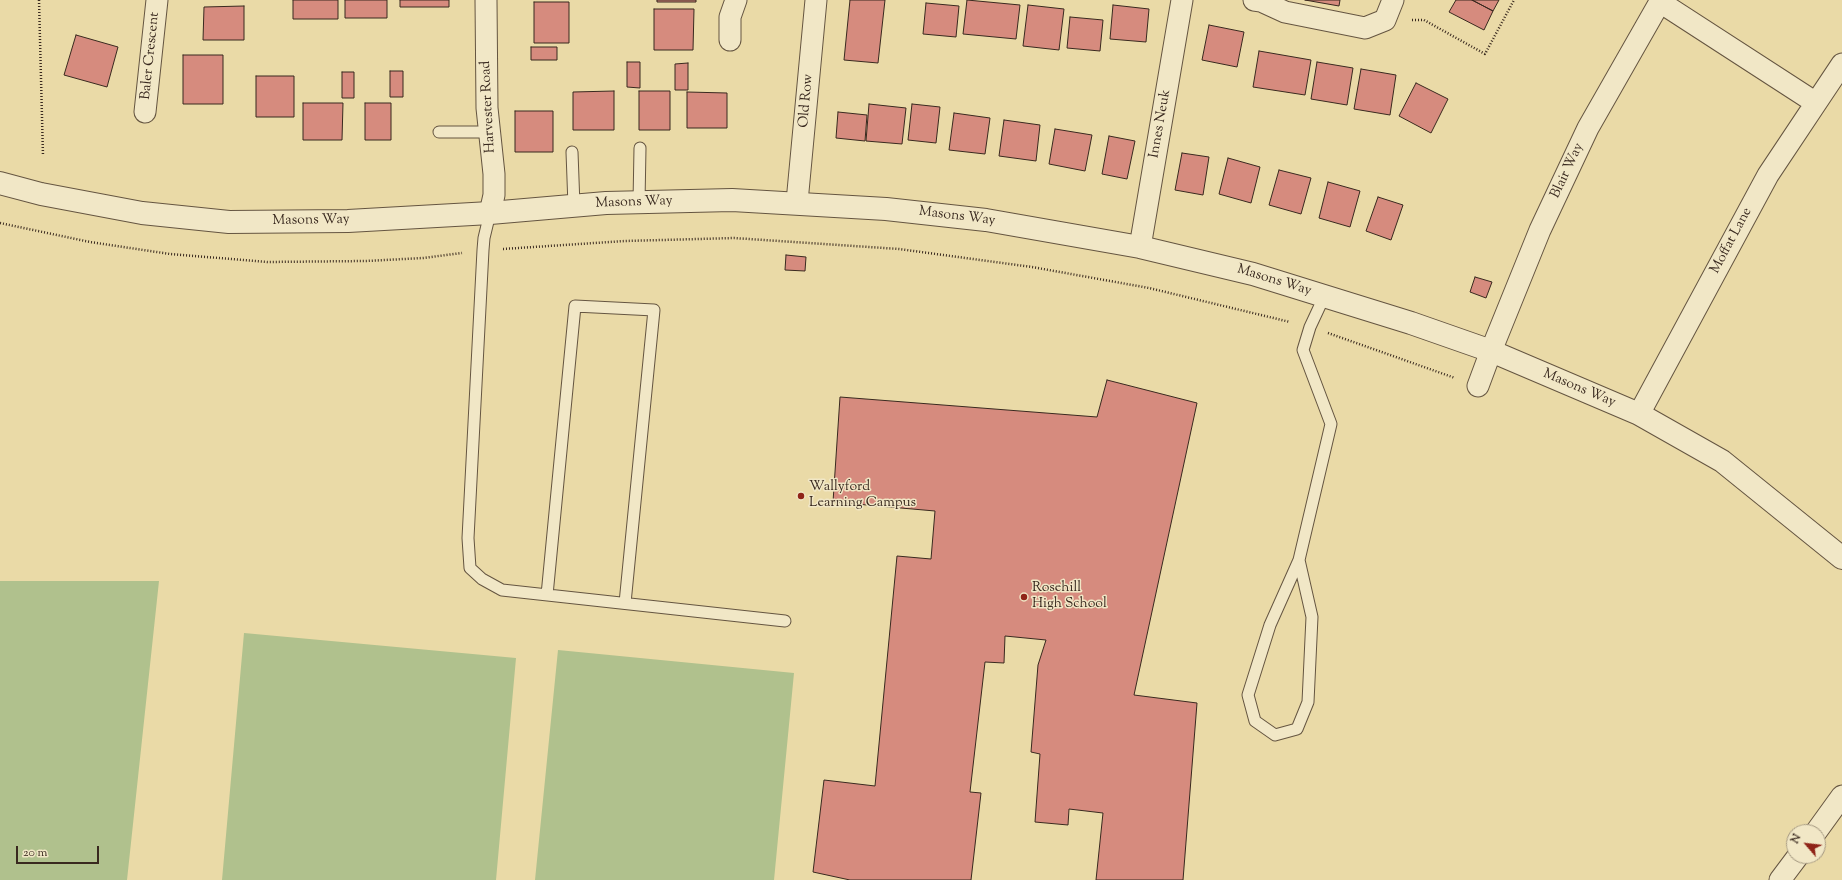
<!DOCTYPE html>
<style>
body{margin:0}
#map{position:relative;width:1842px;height:880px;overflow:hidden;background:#eadaa7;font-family:"Sorts Mill Goudy",serif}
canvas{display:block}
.north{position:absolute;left:1786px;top:824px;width:40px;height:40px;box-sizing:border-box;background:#f1e7c6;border:1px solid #a79b83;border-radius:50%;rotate:298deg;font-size:11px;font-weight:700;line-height:16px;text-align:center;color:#39291f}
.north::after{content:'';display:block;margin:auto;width:14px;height:18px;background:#8f2418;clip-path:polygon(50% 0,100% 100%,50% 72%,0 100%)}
.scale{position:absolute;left:16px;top:846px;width:83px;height:18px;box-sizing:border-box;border:2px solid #39291f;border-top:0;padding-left:5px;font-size:12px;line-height:14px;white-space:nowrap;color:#39291f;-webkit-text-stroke:3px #f1e7c6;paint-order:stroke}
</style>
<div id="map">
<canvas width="1842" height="880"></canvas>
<div class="north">N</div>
<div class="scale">20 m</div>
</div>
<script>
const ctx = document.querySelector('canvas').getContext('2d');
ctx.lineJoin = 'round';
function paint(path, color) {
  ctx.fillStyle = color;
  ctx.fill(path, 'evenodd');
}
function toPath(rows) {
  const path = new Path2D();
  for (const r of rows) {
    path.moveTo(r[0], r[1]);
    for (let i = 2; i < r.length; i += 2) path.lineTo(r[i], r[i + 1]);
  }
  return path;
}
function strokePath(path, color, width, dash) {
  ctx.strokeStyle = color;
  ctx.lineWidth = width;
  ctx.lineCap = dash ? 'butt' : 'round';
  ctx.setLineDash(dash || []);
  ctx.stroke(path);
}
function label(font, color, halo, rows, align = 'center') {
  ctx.font = font + ' "Sorts Mill Goudy",serif';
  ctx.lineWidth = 3;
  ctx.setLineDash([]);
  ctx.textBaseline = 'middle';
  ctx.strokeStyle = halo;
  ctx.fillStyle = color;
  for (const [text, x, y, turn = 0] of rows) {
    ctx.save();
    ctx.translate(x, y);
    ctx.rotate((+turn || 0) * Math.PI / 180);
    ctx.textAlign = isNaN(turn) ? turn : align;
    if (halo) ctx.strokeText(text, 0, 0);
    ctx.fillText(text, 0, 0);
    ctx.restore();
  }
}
const green = toPath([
 [0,581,159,581,127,880,0,880],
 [244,633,516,658,496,880,222,880],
 [558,650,794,673,774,880,535,880]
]);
const building = toPath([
 [293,0,338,0,338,19,293,19,293,0],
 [345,0,387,0,387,18,345,18,345,0],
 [400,0,449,0,449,7,400,7,400,0],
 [657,0,696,0,696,2,657,2,657,0],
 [850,0,885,0,878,63,844,60,850,0],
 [967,0,1020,5,1016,39,963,34,967,0],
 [1305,0,1340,0,1339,6,1305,0],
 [1456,0,1472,0,1493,11,1484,30,1449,12,1456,0],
 [1472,0,1499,0,1493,11,1472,0],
 [534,2,569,2,569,43,534,43,534,2],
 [926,3,959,6,956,37,923,34,926,3],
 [1028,5,1064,9,1059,50,1023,46,1028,5],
 [1113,5,1149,9,1146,42,1110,39,1113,5],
 [244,6,244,40,203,40,204,7,244,6],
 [654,9,694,9,693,50,654,50,654,9],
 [1070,17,1103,20,1100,51,1067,48,1070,17],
 [1209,25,1244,32,1237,67,1202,60,1209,25],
 [76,35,118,47,107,87,64,75,76,35],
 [531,47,557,47,557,60,531,60,531,47],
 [1259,51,1311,60,1305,95,1253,87,1259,51],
 [183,55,223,55,223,104,183,104,183,55],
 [627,62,640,62,640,88,627,87,627,62],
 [1317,62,1353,68,1347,105,1311,99,1317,62],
 [688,63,688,90,675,90,675,64,688,63],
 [1361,69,1396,75,1390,115,1354,109,1361,69],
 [390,71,403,71,403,97,390,97,390,71],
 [342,72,354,72,354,98,342,98,342,72],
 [256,76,294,76,294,117,256,117,256,76],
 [1416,83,1448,99,1431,133,1399,116,1416,83],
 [614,91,614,130,573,130,573,92,614,91],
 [639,91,670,91,670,130,639,130,639,91],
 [687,92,727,93,727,128,687,128,687,92],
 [303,103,343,103,342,140,303,140,303,103],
 [365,103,391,103,391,140,365,140,365,103],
 [869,104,906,108,902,144,866,141,869,104],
 [912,104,940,107,936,143,908,140,912,104],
 [515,111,553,111,553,152,515,152,515,111],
 [838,112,867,115,865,141,836,138,838,112],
 [954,113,990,118,985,154,949,150,954,113],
 [1004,120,1040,125,1036,161,999,156,1004,120],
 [1055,129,1092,135,1085,171,1049,164,1055,129],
 [1109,136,1135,141,1127,179,1102,174,1109,136],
 [1182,153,1209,157,1203,195,1175,190,1182,153],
 [1228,158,1260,167,1251,203,1219,194,1228,158],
 [1279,170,1311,178,1301,214,1269,205,1279,170],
 [1328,182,1360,191,1350,227,1319,218,1328,182],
 [1378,197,1403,205,1391,240,1366,231,1378,197],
 [786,255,806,257,805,271,785,270,786,255],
 [1475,277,1492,282,1486,298,1470,292,1475,277],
 [1107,380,1197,403,1134,695,1197,703,1183,880,1096,880,1103,813,1069,809,1068,825,1035,822,1040,754,1031,752,1038,665,1046,640,1005,636,1004,663,985,662,970,792,981,793,971,880,850,880,813,872,824,780,875,786,897,556,931,559,935,511,833,502,840,397,1097,417,1107,380]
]);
const path = toPath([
 [39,0,43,156],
 [1412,20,1424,20,1485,54,1514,0],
 [0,223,90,242,170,254,267,262,366,261,423,258,462,253],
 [503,249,625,241,734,238,899,249,1032,267,1149,288,1290,322],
 [1328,333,1455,378]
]);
const service = toPath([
 [439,132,490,132],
 [572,152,574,206],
 [639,202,640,148],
 [490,213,484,238,483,250,468,538,470,568,482,579,502,590,785,621],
 [1299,560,1270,625,1248,695,1255,721,1275,735,1297,729,1308,702,1312,617,1299,560,1331,424,1303,350,1310,327,1324,297],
 [547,595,575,306,654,310,625,603]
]);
const minor = toPath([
 [486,0,487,108,494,174,494,195,490,213],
 [1254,0,1261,1,1285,12,1365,28,1385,20,1393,0],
 [1660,2,1816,103],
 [730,40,730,17,736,0],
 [145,112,157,0],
 [797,202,816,0],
 [1140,247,1182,0],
 [1478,386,1491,351,1540,230,1588,128,1661,0],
 [1639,414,1768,175,1842,64],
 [1816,832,1842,796],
 [1780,880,1798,856]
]);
const tertiary = toPath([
 [0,183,41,194,142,213,229,222,348,221,490,213,606,203,732,200,886,209,986,220,1140,247,1253,274,1411,323,1491,351,1639,414,1722,461,1842,558]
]);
const markers = [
 [801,496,4,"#8f2418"],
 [1024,597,4,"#8f2418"]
];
const streetNames = [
 ["Baler Crescent",151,56,-84],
 ["Old Row",807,101,-85],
 ["Harvester Road",489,107,-93],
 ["Innes Neuk",1161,124,-80],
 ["Blair Way",1568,171,-65],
 ["Masons Way",634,203,-2],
 ["Masons Way",957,217,7],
 ["Masons Way",311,221,-1],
 ["Moffat Lane",1732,241,-62],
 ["Masons Way",1274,281,17],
 ["Masons Way",1579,389,23]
];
const poiNames = [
 ["Wallyford",809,488],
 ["Learning Campus",809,504],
 ["Rosehill",1032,589],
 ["High School",1032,605]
];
paint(green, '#b0c18d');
paint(building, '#d68b7e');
strokePath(building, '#39291f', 1);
strokePath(service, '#655541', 13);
strokePath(minor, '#655541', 23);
strokePath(tertiary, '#655541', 24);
strokePath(path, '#39291f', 2.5, [1, 2]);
strokePath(service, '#f1e7c6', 11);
strokePath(minor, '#f1e7c6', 21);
strokePath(tertiary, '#f1e7c6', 22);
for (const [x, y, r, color] of markers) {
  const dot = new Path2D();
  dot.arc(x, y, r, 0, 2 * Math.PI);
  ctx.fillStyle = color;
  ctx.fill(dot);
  strokePath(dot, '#f1e7c6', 1.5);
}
label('14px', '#39291f', '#f1e7c6', streetNames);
label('14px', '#39291f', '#f1e7c6', poiNames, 'left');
</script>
